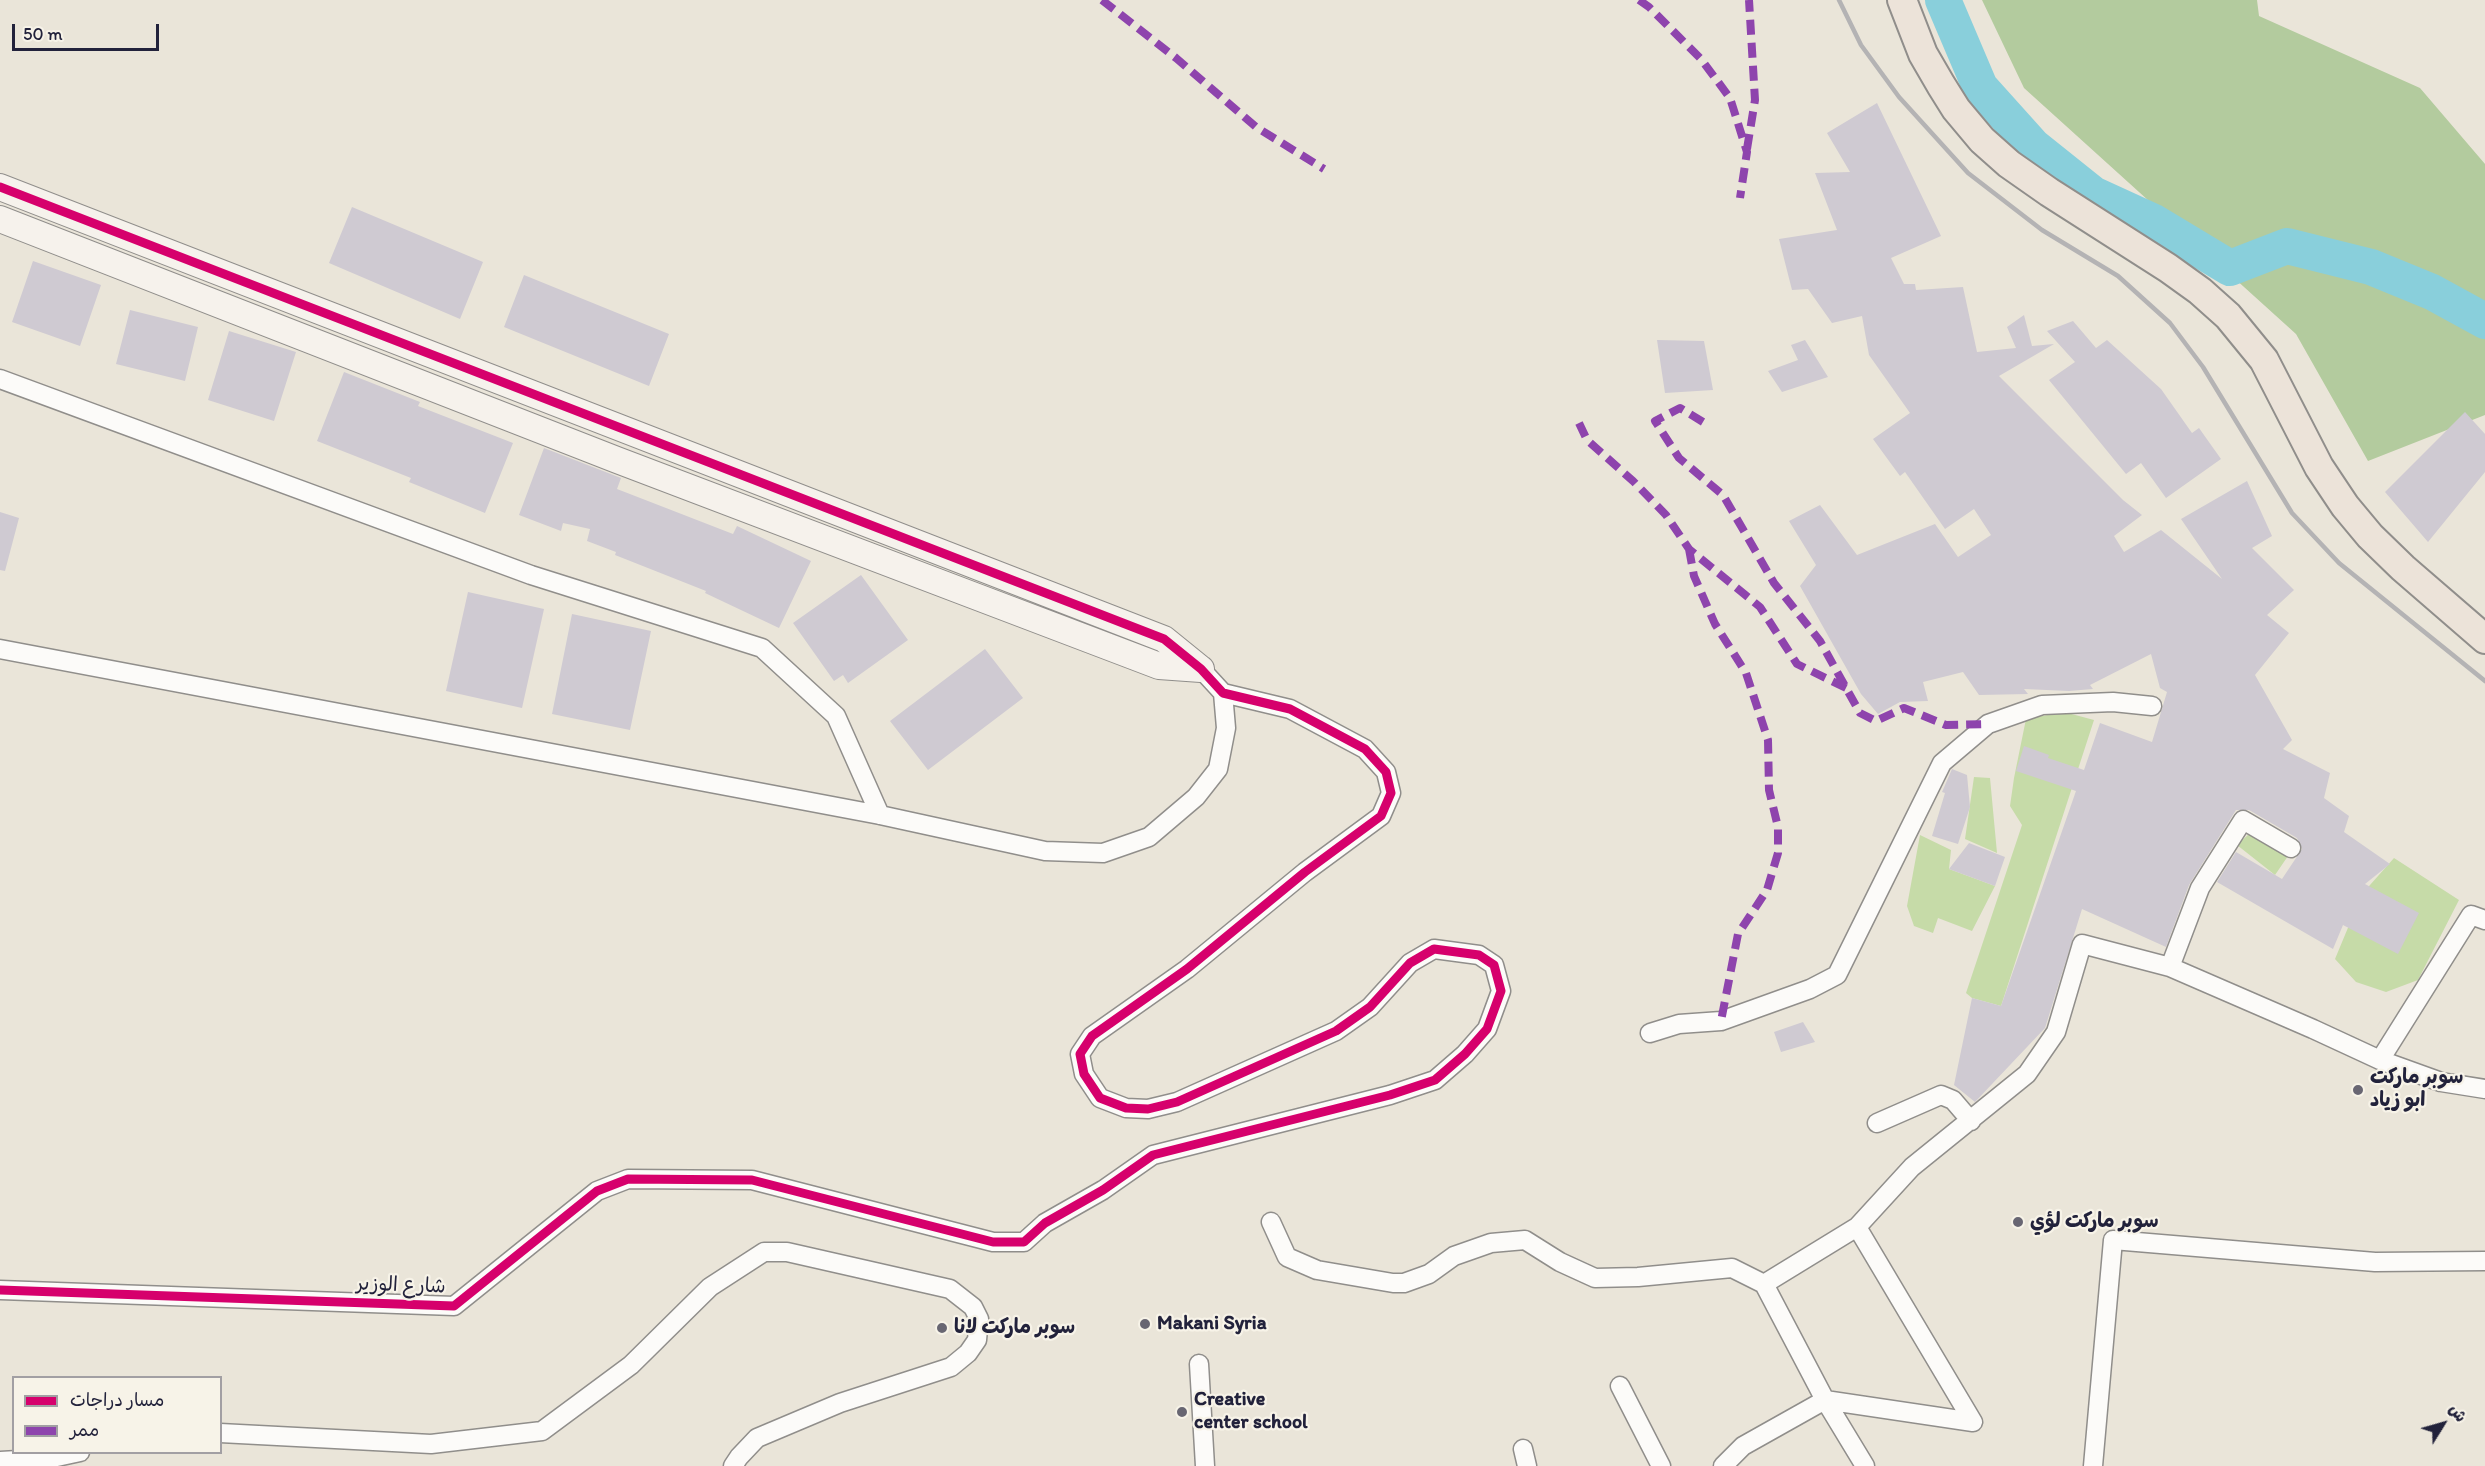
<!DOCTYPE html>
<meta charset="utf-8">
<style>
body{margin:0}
#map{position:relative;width:2485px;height:1466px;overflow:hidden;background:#eae5d9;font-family:Itim,"Playpen Sans Arabic",sans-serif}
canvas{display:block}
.legend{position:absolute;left:12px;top:1376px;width:210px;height:78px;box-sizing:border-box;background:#f7f3e8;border:2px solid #a29fa3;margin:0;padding:8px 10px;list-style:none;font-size:18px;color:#22223b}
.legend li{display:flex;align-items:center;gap:12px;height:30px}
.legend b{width:30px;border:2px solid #a29fa3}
.north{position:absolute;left:2413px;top:1394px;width:60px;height:60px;-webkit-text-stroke:4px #f7f3e8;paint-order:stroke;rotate:53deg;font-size:16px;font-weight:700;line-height:24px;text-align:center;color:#22223b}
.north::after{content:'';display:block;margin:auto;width:21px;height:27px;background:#22223b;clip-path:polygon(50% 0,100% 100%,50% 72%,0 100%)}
.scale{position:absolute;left:12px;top:24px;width:147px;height:27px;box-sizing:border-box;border:3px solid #22223b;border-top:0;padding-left:8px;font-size:18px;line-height:21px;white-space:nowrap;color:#22223b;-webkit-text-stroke:4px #f7f3e8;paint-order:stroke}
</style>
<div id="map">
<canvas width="2485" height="1466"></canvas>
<ul class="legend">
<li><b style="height:8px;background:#d6006c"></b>مسار دراجات</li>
<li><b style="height:8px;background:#8e44ad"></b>ممر</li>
</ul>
<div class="north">ش</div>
<div class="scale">50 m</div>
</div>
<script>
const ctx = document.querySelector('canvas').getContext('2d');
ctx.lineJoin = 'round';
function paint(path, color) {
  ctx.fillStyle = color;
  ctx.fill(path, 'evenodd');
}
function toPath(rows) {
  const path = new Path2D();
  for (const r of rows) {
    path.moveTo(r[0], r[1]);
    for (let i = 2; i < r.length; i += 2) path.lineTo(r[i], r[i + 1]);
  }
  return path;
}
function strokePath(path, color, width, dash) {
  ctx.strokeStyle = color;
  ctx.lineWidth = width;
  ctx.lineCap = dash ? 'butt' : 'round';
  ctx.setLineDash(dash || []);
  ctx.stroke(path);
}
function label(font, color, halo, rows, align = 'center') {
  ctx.font = font + ' Itim,"Playpen Sans Arabic",sans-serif';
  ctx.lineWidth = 4.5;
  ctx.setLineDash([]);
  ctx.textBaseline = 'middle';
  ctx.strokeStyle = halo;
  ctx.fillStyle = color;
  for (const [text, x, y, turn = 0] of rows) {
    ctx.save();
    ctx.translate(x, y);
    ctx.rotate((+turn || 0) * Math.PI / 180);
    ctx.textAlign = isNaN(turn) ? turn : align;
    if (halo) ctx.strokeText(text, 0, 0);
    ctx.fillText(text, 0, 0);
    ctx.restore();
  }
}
const green = toPath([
 [2064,712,2094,720,2001,1006,1972,998,1966,993,2022,825,2010,806,2014,778,2026,719],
 [1974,777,1990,778,1997,853,1965,839],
 [2249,834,2288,856,2275,875,2237,845],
 [1920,835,1951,850,1949,869,1995,886,1972,931,1938,918,1933,933,1914,926,1907,906],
 [2394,858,2459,900,2418,980,2386,992,2356,982,2335,959,2362,894]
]);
const forest = toPath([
 [1982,0,2257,0,2259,16,2420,88,2485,164,2485,415,2368,461,2296,334,2024,88]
]);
const river = toPath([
 [1943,0,1980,87,2033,146,2093,194,2152,221,2230,268,2287,246,2371,267,2432,292,2485,321]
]);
const building = toPath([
 [1877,103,1941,236,1891,258,1904,284,1915,284,1916,290,1963,287,1977,352,2016,348,2007,327,2024,315,2032,346,2054,344,1999,376,2123,500,2142,515,2114,536,2124,552,2161,530,2222,579,2181,519,2247,481,2272,536,2252,548,2294,590,2267,615,2289,633,2255,675,2292,740,2283,749,2330,773,2324,798,2349,816,2344,832,2390,864,2365,884,2419,913,2398,954,2343,925,2333,949,2217,882,2236,852,2282,879,2302,849,2297,838,2249,810,2236,810,2189,885,2166,947,2082,909,2045,1028,1975,1102,1954,1085,1972,998,2001,1006,2076,791,2016,771,2024,746,2049,755,2048,758,2084,770,2100,723,2152,742,2167,692,2160,688,2151,654,2090,685,2093,689,2069,691,2024,689,2028,694,1979,695,1963,672,1923,682,1928,701,1900,702,1878,714,1861,694,1800,586,1816,565,1789,521,1820,505,1857,555,1935,524,1958,557,1991,535,1974,509,1945,529,1905,472,1900,476,1889,461,1873,439,1910,413,1869,355,1862,316,1832,323,1808,289,1792,290,1779,239,1837,230,1815,173,1850,172,1827,133],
 [352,207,483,262,460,319,329,263],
 [33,261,101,285,80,346,12,322],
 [524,275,669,334,649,386,504,327],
 [130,310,198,327,185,381,116,364],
 [2073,321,2096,348,2107,340,2161,389,2192,433,2199,428,2221,459,2166,498,2141,463,2126,474,2049,380,2075,362,2047,331],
 [229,331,296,352,274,421,208,400],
 [1657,340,1704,341,1713,390,1665,393],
 [1805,340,1828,377,1782,392,1768,371,1798,360,1791,345],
 [344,372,420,402,418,406,513,443,485,513,409,482,411,478,317,441],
 [2465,412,2485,434,2485,472,2428,542,2385,492],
 [544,448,621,478,617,489,733,534,737,526,811,561,779,628,705,593,706,591,615,555,616,552,587,541,590,529,563,523,561,531,519,515],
 [0,512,19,518,5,571,0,570],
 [861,575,908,640,848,683,843,675,834,681,793,623],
 [468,592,544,609,522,708,446,691],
 [572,614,651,631,630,730,552,714],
 [985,649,1023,698,928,770,890,721],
 [1952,769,1967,775,1970,807,1958,844,1932,836,1945,793,1942,792],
 [1969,843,2005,857,1995,886,1949,869],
 [1803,1022,1815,1042,1781,1052,1774,1032]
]);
const street = toPath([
 [0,379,531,575,762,648,836,716,880,815],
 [0,649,880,815,1045,851,1103,853,1149,837,1196,797,1218,769,1226,728,1223,693],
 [2170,967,2200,888,2243,820,2291,848],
 [1650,1033,1679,1024,1721,1021,1810,989,1837,975,1942,763,1988,724,2042,705,2113,702,2152,706],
 [2380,1060,2471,915,2485,920],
 [1877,1123,1941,1095,1953,1100,1971,1121],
 [1271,1222,1287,1257,1317,1270,1393,1283,1404,1283,1429,1274,1454,1256,1491,1243,1525,1240,1560,1262,1595,1278,1638,1277,1732,1268,1764,1284,1857,1227,1912,1167,2027,1074,2056,1032,2082,944,2170,967,2313,1029,2380,1060,2441,1082,2485,1089],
 [1764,1284,1825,1400,1865,1466],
 [0,1290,454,1306,597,1191,628,1179,752,1180,993,1242,1024,1242,1045,1223,1103,1190,1153,1155,1390,1095,1435,1080,1465,1054,1487,1029,1501,991,1494,965,1479,955,1434,949,1410,963,1370,1007,1336,1031,1177,1102,1148,1109,1126,1108,1100,1098,1084,1074,1080,1054,1092,1036,1187,969,1305,872,1381,816,1391,793,1386,772,1365,749,1290,709,1223,693,1201,669],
 [1199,1364,1205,1466],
 [1620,1386,1661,1466],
 [220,1433,431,1444,542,1431,631,1365,710,1287,764,1252,787,1252,950,1289,973,1307,979,1319,977,1340,968,1353,951,1367,840,1403,757,1438,739,1457,733,1466],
 [1523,1449,1527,1466],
 [0,1461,52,1458,80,1452],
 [1723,1466,1743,1446,1825,1400,1973,1422,1857,1227],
 [2093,1466,2113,1240,2375,1262,2485,1261]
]);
const secondary = toPath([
 [0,187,1164,639,1201,669],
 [0,219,617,460,1159,666,1201,669]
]);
const primary = toPath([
 [1902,0,1923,54,1941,85,1956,109,1982,140,2009,164,2049,192,2168,268,2200,291,2228,316,2264,360,2319,467,2345,506,2370,536,2403,568,2485,639]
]);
const rail = toPath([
 [1839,0,1861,45,1899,97,1968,173,2042,230,2118,276,2170,323,2203,367,2292,513,2339,563,2485,681]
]);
const quiet = toPath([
 [1102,0,1176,58,1256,127,1324,169],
 [1639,0,1649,7,1701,59,1730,98,1747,152,1740,198],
 [1747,149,1755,100,1749,0],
 [1703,422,1680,408,1655,421,1679,458,1723,495,1774,583,1820,641,1860,713,1876,721,1904,708,1946,725,1988,724],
 [1579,423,1587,440,1633,481,1666,515,1689,549,1760,607,1797,664,1846,688],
 [1689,549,1694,576,1715,624,1746,673,1768,740,1769,790,1778,827,1778,853,1767,890,1738,934,1721,1021]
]);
const cycleway = toPath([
 [0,187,1164,639,1201,669,1223,693,1290,709,1365,749,1386,772,1391,793,1381,816,1305,872,1187,969,1092,1036,1080,1054,1084,1074,1100,1098,1126,1108,1148,1109,1177,1102,1336,1031,1370,1007,1410,963,1434,949,1479,955,1494,965,1501,991,1487,1029,1465,1054,1435,1080,1390,1095,1153,1155,1103,1190,1045,1223,1024,1242,993,1242,752,1180,628,1179,597,1191,454,1306,0,1290]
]);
const markers = [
 [2358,1090,6,"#686672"],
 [2018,1222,6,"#686672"],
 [1145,1324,6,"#686672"],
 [942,1328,6,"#686672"],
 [1182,1412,6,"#686672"]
];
const poiNames = [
 ["سوبر ماركت",2370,1078],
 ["ابو زياد",2370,1101],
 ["سوبر ماركت لؤي",2030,1222],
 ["Makani Syria",1157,1324],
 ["سوبر ماركت لانا",954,1328],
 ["Creative",1194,1400],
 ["center school",1194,1423]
];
const streetNames = [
 ["شارع الوزير",401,1286,2]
];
paint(green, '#c6dba8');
paint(forest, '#b3cb9e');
strokePath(river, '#89cfdb', 36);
paint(building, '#cfcad2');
strokePath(street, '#908e8b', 21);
strokePath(secondary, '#908e8b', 28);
strokePath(primary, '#908e8b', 32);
strokePath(street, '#fcfbf9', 18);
strokePath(secondary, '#f6f2ec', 26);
strokePath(primary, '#ece3d9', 28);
strokePath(rail, '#b4b3b4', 4.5);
strokePath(quiet, '#8e44ad', 8, [15, 8]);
strokePath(cycleway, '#d6006c', 9);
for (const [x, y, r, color] of markers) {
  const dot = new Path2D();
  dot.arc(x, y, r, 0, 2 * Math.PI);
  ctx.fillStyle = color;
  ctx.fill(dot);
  strokePath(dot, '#f7f3e8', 2);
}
label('bold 20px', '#22223b', '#f7f3e8', poiNames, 'left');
label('20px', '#22223b', '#f7f3e8', streetNames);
</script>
